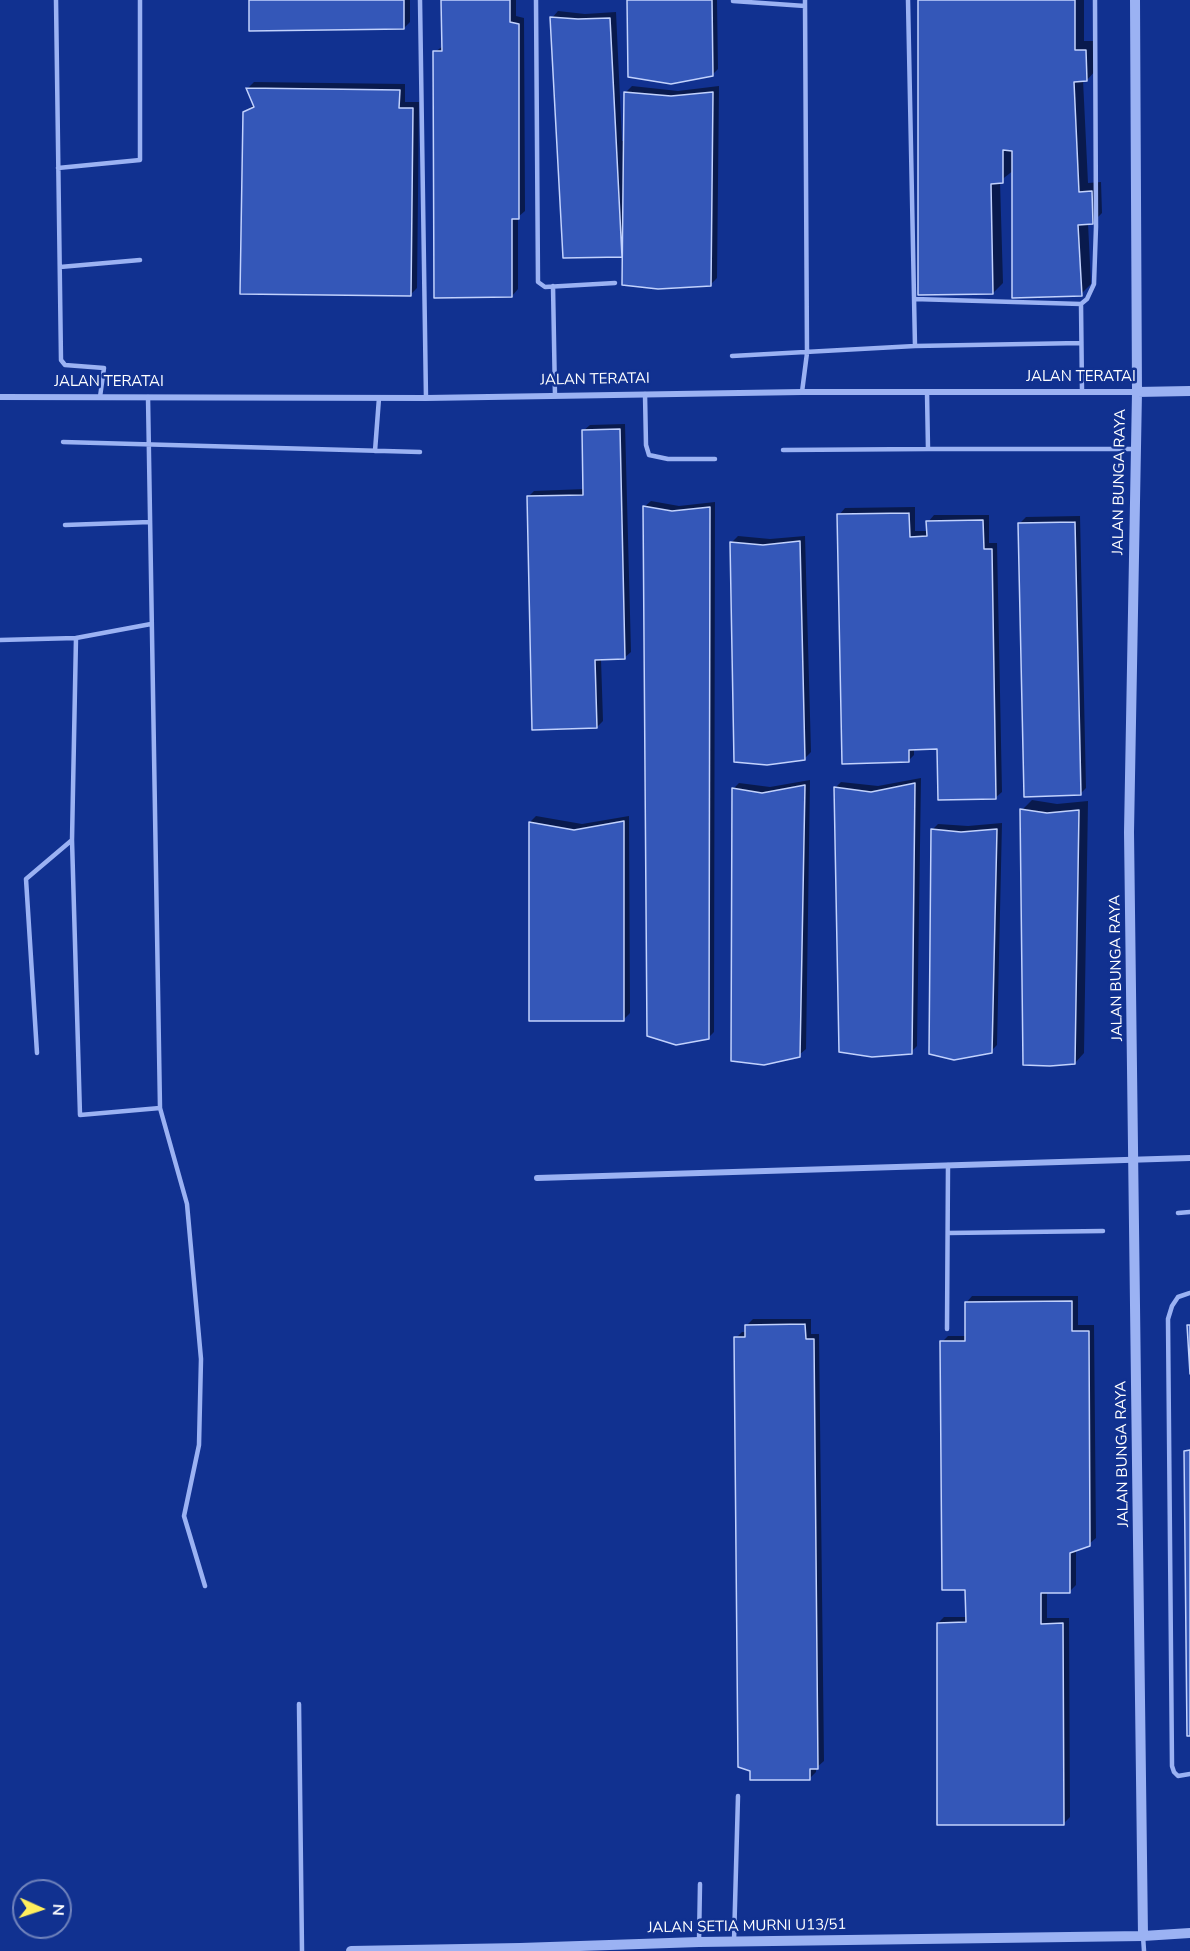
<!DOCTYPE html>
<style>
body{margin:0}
#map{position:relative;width:1190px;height:1951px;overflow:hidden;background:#113190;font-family:"Nunito Sans",sans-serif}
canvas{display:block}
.north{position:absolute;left:12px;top:1879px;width:60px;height:60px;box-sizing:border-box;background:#113190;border:2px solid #7083bc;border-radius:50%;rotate:93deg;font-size:16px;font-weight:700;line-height:24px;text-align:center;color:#fff}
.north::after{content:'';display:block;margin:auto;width:21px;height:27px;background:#ffee5d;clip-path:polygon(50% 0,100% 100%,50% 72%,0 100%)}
</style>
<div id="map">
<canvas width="1190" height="1951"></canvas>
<div class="north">N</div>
</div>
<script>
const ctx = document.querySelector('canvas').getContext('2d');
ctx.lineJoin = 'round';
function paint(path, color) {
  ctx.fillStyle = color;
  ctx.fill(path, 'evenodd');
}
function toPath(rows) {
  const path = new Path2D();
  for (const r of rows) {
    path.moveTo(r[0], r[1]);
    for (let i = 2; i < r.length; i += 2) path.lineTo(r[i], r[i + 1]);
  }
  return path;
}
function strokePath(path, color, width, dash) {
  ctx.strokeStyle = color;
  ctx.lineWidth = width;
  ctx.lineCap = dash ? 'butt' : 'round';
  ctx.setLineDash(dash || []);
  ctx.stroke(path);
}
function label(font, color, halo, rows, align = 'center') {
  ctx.font = font + ' "Nunito Sans",sans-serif';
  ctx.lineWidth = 5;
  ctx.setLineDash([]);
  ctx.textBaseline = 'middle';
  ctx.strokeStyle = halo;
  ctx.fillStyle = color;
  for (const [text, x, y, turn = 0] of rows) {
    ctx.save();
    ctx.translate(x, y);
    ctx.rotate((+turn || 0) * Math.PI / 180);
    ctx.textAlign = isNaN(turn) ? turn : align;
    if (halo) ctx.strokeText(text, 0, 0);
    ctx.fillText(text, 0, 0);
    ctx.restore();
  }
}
const shadow = toPath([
 [251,0,410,0,410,22,404,28],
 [443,0,516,0,516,16,524,18,525,211,518,217,518,289,512,296,435,52,443,46],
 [629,0,717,0,718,69,712,75],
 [919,0,1084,0,1084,41,1095,41,1096,70,1087,80,1083,80,1088,183,1101,182,1102,213,1093,222,1088,223,1091,284,1081,294,1014,170,1000,181,1003,283,993,293],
 [558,11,585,14,616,12,622,141,625,141,626,92,632,86,678,91,719,86,717,278,711,284,624,255,565,257,552,18],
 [254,82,405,84,405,102,419,102,417,288,410,295,244,112,255,104,248,88],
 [625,424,631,652,624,658,601,659,603,721,597,727,528,497,534,491,585,489,583,431,590,425],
 [651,501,679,506,715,502,714,1032,708,1038,644,507],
 [915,507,915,531,928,531,928,522,934,515,989,515,989,543,997,543,1002,792,995,798,938,748,914,748,914,755,908,761,839,515,845,508],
 [1080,516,1086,788,1080,794,1019,524,1026,517],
 [738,536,770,539,805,536,811,752,804,759,732,542],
 [921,778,917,1046,911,1052,835,788,841,782,878,786],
 [810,780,806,1049,799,1055,733,789,739,783,770,787],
 [1032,800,1057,804,1088,801,1084,1053,1075,1063,1022,810],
 [536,816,582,824,629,816,630,1013,624,1019,530,1019,530,822],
 [1002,823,997,1045,991,1051,932,830,938,824,968,826],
 [972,1296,1078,1296,1078,1325,1094,1325,1096,1538,1089,1544,1076,1549,1076,1585,1069,1592,1047,1592,1047,1618,1069,1618,1070,1817,1064,1823,938,1623,944,1617,967,1617,967,1589,942,1342,948,1336,966,1336,966,1303],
 [753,1319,811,1319,811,1334,819,1334,824,1761,816,1768,816,1772,810,1778,736,1338,742,1332,746,1332,746,1326]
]);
const building = toPath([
 [249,0,404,0,404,29,249,31,249,0],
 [441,0,510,0,510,22,519,24,519,219,512,219,512,297,434,298,433,51,442,51,441,0],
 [627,0,712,0,713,76,671,84,628,77,627,0],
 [918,0,1075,0,1075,50,1086,50,1087,81,1074,82,1079,192,1092,191,1093,224,1078,225,1082,296,1012,298,1012,151,1003,150,1003,183,991,184,993,294,918,295,918,0],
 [550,17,578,19,610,18,622,257,563,258,550,17],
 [246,88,400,90,399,108,413,108,411,296,240,294,243,112,254,107,246,88],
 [624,92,671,96,713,92,711,286,658,289,622,285,624,92],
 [620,429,625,659,595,660,597,728,532,730,527,496,583,495,582,430,620,429],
 [643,506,672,511,710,507,709,1039,676,1045,647,1036,643,506],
 [909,513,910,537,927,536,926,521,983,520,984,549,992,549,996,799,938,800,937,749,909,750,909,762,842,764,837,514,909,513],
 [1075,522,1081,795,1024,797,1018,523,1075,522],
 [800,541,805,760,767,765,734,762,730,542,763,545,800,541],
 [915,783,912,1054,872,1057,839,1052,834,787,871,792,915,783],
 [805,785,800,1057,764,1065,731,1061,732,788,762,793,805,785],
 [1020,809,1047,813,1079,810,1075,1064,1050,1066,1023,1065,1020,809],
 [624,821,624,1021,529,1021,529,822,574,830,624,821],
 [931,829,961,832,997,829,992,1053,954,1060,929,1054,931,829],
 [1072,1301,1072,1331,1089,1331,1090,1546,1070,1553,1070,1593,1041,1593,1041,1624,1063,1623,1064,1825,937,1825,937,1623,966,1622,965,1590,942,1590,940,1341,965,1341,965,1302,1072,1301],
 [805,1324,806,1339,814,1339,818,1769,810,1769,810,1780,750,1780,750,1771,738,1767,734,1337,745,1337,745,1325,805,1324],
 [1187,1325,1190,1325,1190,1374,1187,1325],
 [1190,1450,1190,1736,1187,1736,1184,1451,1190,1450]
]);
const service = toPath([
 [56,0,61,360,65,365,104,368,100,397],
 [420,0,426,398],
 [536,0,538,282,545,287,615,283],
 [908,0,915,346],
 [733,1,805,6],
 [58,168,140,160,140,0],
 [60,267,140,260],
 [553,286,555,396],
 [914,299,1081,304,1082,391],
 [1081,304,1087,299,1094,284,1096,227,1095,0],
 [732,356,915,346,1081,343],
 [802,392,807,353,805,0],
 [927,392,928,449,1135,449],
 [645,394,646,445,649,455,668,459,715,459],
 [148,397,160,1108,187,1204,201,1359,199,1445,184,1516,205,1586],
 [63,442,420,452],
 [783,450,928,449],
 [375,451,379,398],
 [65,525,150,522],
 [0,640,76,638],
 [72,840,80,1115,160,1108],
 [37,1053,26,879,72,840,76,638,151,624],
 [1178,1213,1190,1212],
 [948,1233,1103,1231],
 [1190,1293,1178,1297,1172,1306,1168,1319,1172,1766,1174,1772,1178,1776,1190,1774],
 [947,1329,948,1165],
 [299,1704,302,1951],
 [1143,1936,1144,1951],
 [734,1941,738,1796],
 [699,1942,700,1884]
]);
const minor = toPath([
 [0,397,426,398,802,392,1137,392],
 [537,1178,1190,1158]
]);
const tertiary = toPath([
 [1135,0,1137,392,1129,832,1143,1936],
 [1137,392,1190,391],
 [351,1951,520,1948,699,1942,1143,1936,1190,1933]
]);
const streetNames = [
 ["JALAN TERATAI",1081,377],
 ["JALAN TERATAI",595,380,-1],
 ["JALAN TERATAI",109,382],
 ["JALAN BUNGA RAYA",1120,482,-89],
 ["JALAN BUNGA RAYA",1117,968,-91],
 ["JALAN BUNGA RAYA",1123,1454,-91],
 ["JALAN SETIA MURNI U13/51",747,1927,-1]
];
paint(shadow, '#0007');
paint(building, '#3457b8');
strokePath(building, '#c2d2fd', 1.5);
strokePath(service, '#9bb2f3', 4.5);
strokePath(minor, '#9bb2f3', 6);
strokePath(tertiary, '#9bb2f3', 10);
label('15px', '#fff', '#113190', streetNames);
</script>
